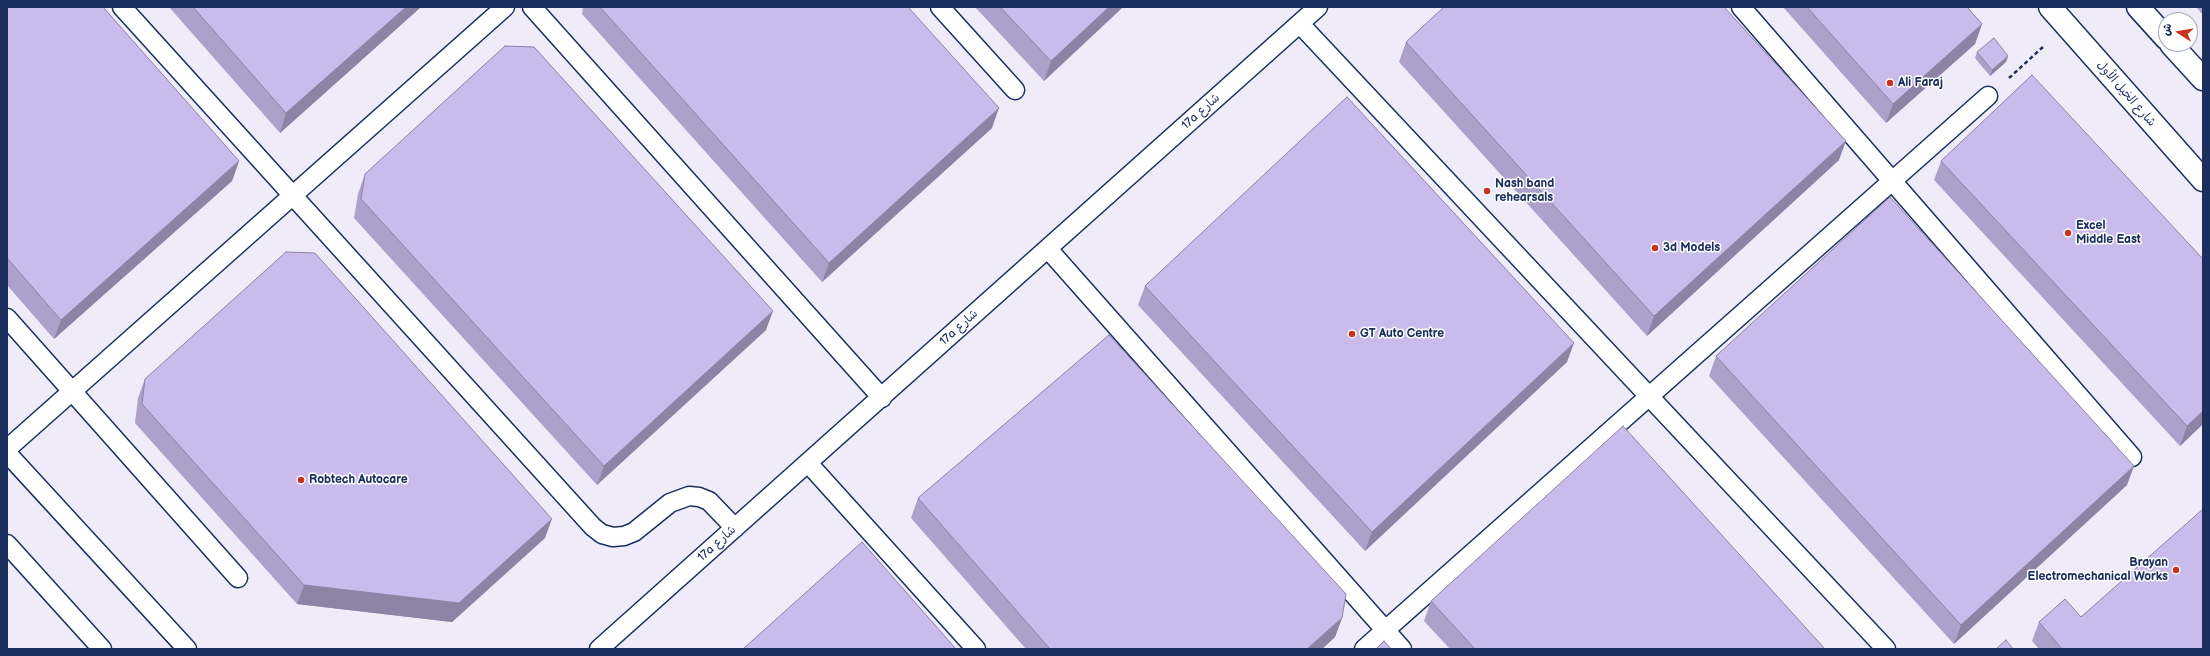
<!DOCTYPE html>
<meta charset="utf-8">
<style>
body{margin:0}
#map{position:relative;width:2210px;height:656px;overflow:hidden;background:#fff;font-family:"Balsamiq Sans","Playpen Sans Arabic",sans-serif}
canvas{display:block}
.frame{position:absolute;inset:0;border:8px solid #1b2f5e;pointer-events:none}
.north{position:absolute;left:2158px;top:12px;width:40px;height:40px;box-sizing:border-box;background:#fff;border:1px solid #a4acbf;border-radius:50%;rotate:282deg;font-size:11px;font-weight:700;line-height:16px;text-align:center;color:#1b2f5e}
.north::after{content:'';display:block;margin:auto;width:14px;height:18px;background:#c8321e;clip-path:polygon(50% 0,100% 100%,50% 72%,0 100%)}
</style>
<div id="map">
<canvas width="2210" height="656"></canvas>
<div class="frame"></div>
<div class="north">ش</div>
</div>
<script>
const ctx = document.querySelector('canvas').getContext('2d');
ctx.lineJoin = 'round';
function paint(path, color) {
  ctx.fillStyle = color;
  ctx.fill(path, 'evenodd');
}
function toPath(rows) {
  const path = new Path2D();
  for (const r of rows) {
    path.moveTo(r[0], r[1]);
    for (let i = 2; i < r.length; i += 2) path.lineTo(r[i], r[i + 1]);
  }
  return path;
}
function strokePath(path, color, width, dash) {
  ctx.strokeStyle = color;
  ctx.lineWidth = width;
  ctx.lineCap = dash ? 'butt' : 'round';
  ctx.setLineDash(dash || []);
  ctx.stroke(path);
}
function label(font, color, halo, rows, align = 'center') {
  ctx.font = font + ' "Balsamiq Sans","Playpen Sans Arabic",sans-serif';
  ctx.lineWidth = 3;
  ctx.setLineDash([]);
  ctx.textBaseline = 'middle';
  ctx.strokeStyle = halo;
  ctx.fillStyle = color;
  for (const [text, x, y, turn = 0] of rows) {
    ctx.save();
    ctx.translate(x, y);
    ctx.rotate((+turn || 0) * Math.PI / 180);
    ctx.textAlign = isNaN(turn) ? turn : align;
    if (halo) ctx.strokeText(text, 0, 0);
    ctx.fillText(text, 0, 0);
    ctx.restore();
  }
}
const built = toPath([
 [7,7,2203,7,2203,649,7,649],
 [2166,20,2190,20,2190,44,2166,44]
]);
const path = toPath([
 [2009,78,2044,46]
]);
const service = toPath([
 [122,7,593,527,602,534,613,537,624,536,634,532,670,503,689,496,699,497,709,501,735,528],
 [532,7,882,398],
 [940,7,1015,90],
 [1741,7,2132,457],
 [1300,24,1886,649],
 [1048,249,1402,649],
 [7,318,238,578],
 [7,449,505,7],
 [7,453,187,649],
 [808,463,976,649],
 [7,544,102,649],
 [599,649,1318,7],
 [1364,649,1988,96]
]);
const secondary = toPath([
 [2050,7,2203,180],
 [2138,7,2166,38],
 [2171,44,2203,79]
]);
const wall = toPath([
 [7,7,239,161,232,181,54,339,7,285],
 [169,7,421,7,280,133],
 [583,7,908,7,992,128,822,282,582,14],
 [975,7,1123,7,1044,81],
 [1783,7,1967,7,1982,24,1975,44,1886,123],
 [2196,7,2203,7,2203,15],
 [1406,42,1839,160,1647,336,1399,62],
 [1977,52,2008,56,2006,62,1990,76,1975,58],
 [1941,161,2203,424,2180,446,1934,180],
 [365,174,766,330,597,485,354,218,358,194],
 [1145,286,1567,362,1365,551,1138,305],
 [1716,356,2127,485,1954,644,1709,376],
 [145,379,545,538,452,622,297,604,135,423,138,398],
 [918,498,1342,618,1335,637,1322,649,1026,649,911,518],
 [1431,601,1825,649,1450,649,1424,621],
 [2081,617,2203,649,2039,649,2032,641,2039,622]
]);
const shadedWall = toPath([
 [406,7,421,7,280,133,286,113],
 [1109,7,1123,7,1044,81,1051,61],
 [1982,24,1975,44,1886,123,1893,104],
 [2008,56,2006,62,1990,76,1992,70],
 [999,108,992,128,822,282,829,263],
 [1846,141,1839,160,1647,336,1654,316],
 [239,161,232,181,54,339,61,320],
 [773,311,766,330,597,485,604,466],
 [1574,343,1567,362,1365,551,1372,532],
 [2203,411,2203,424,2180,446,2187,426],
 [2134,466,2127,485,1954,644,1961,625],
 [552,519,545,538,452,622,297,604,304,585],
 [1342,618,1335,637,1322,649,1307,649]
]);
const building = toPath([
 [7,7,103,7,239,161,61,320,7,258,7,7],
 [193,7,406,7,286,113,193,7],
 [600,7,908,7,999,108,829,263,600,7],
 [1000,7,1109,7,1051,61,1000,7],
 [1444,7,1724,7,1846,141,1654,316,1406,42,1444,7],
 [1807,7,1967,7,1982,24,1893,104,1807,7],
 [1994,38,2008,56,1992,70,1977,52,1994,38],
 [505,46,534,47,773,311,604,466,361,199,365,174,505,46],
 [2032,75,2203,259,2203,411,2187,426,1941,161,2032,75],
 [1347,97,1574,343,1372,532,1145,286,1347,97],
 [1890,197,2134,466,1961,625,1716,356,1890,197],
 [286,252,315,253,552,519,459,603,304,585,142,404,145,379,286,252],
 [1109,335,1346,594,1342,618,1307,649,1050,649,918,498,1109,335],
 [1623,426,1825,649,1475,649,1431,601,1623,426],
 [2203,509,2203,649,2062,649,2039,622,2065,599,2081,617,2203,509],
 [862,542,956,649,743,649,862,542],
 [2006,640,2013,649,1996,649,2006,640],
 [1384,641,1391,649,1376,649,1384,641]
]);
const markers = [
 [1890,83,4,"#c8321e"],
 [1487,191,4,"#c8321e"],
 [2068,233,4,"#c8321e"],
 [1655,248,4,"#c8321e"],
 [1352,334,4,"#c8321e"],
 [301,480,4,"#c8321e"],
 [2176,570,4,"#c8321e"]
];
const poiNames = [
 ["Ali Faraj",1898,83],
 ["Nash band",1495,184],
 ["rehearsals",1495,198],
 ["Excel",2076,226],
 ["Middle East",2076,240],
 ["3d Models",1663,248],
 ["GT Auto Centre",1360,334],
 ["Robtech Autocare",309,480],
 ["Brayan",2168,563,"right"],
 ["Electromechanical Works",2168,577,"right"]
];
const streetNames = [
 ["شارع الخيل الأول",2126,94,49],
 ["17a شارع",1201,112,-42],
 ["17a شارع",959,328,-42],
 ["17a شارع",717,544,-42]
];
paint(built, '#efebf9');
strokePath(service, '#1b2f5e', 21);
strokePath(secondary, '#1b2f5e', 25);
strokePath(path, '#1b2f5e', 2.5, [4, 3]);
strokePath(service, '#fff', 18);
strokePath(secondary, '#fff', 22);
paint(wall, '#ada1cb');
paint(shadedWall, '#8d83a5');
paint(building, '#c9bbec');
strokePath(building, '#8d83a5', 1);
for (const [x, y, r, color] of markers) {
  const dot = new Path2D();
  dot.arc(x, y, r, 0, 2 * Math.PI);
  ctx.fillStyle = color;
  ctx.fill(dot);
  strokePath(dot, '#fff', 1.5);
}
label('bold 12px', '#1b2f5e', '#fff', poiNames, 'left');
label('12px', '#1b2f5e', '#fff', streetNames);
</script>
